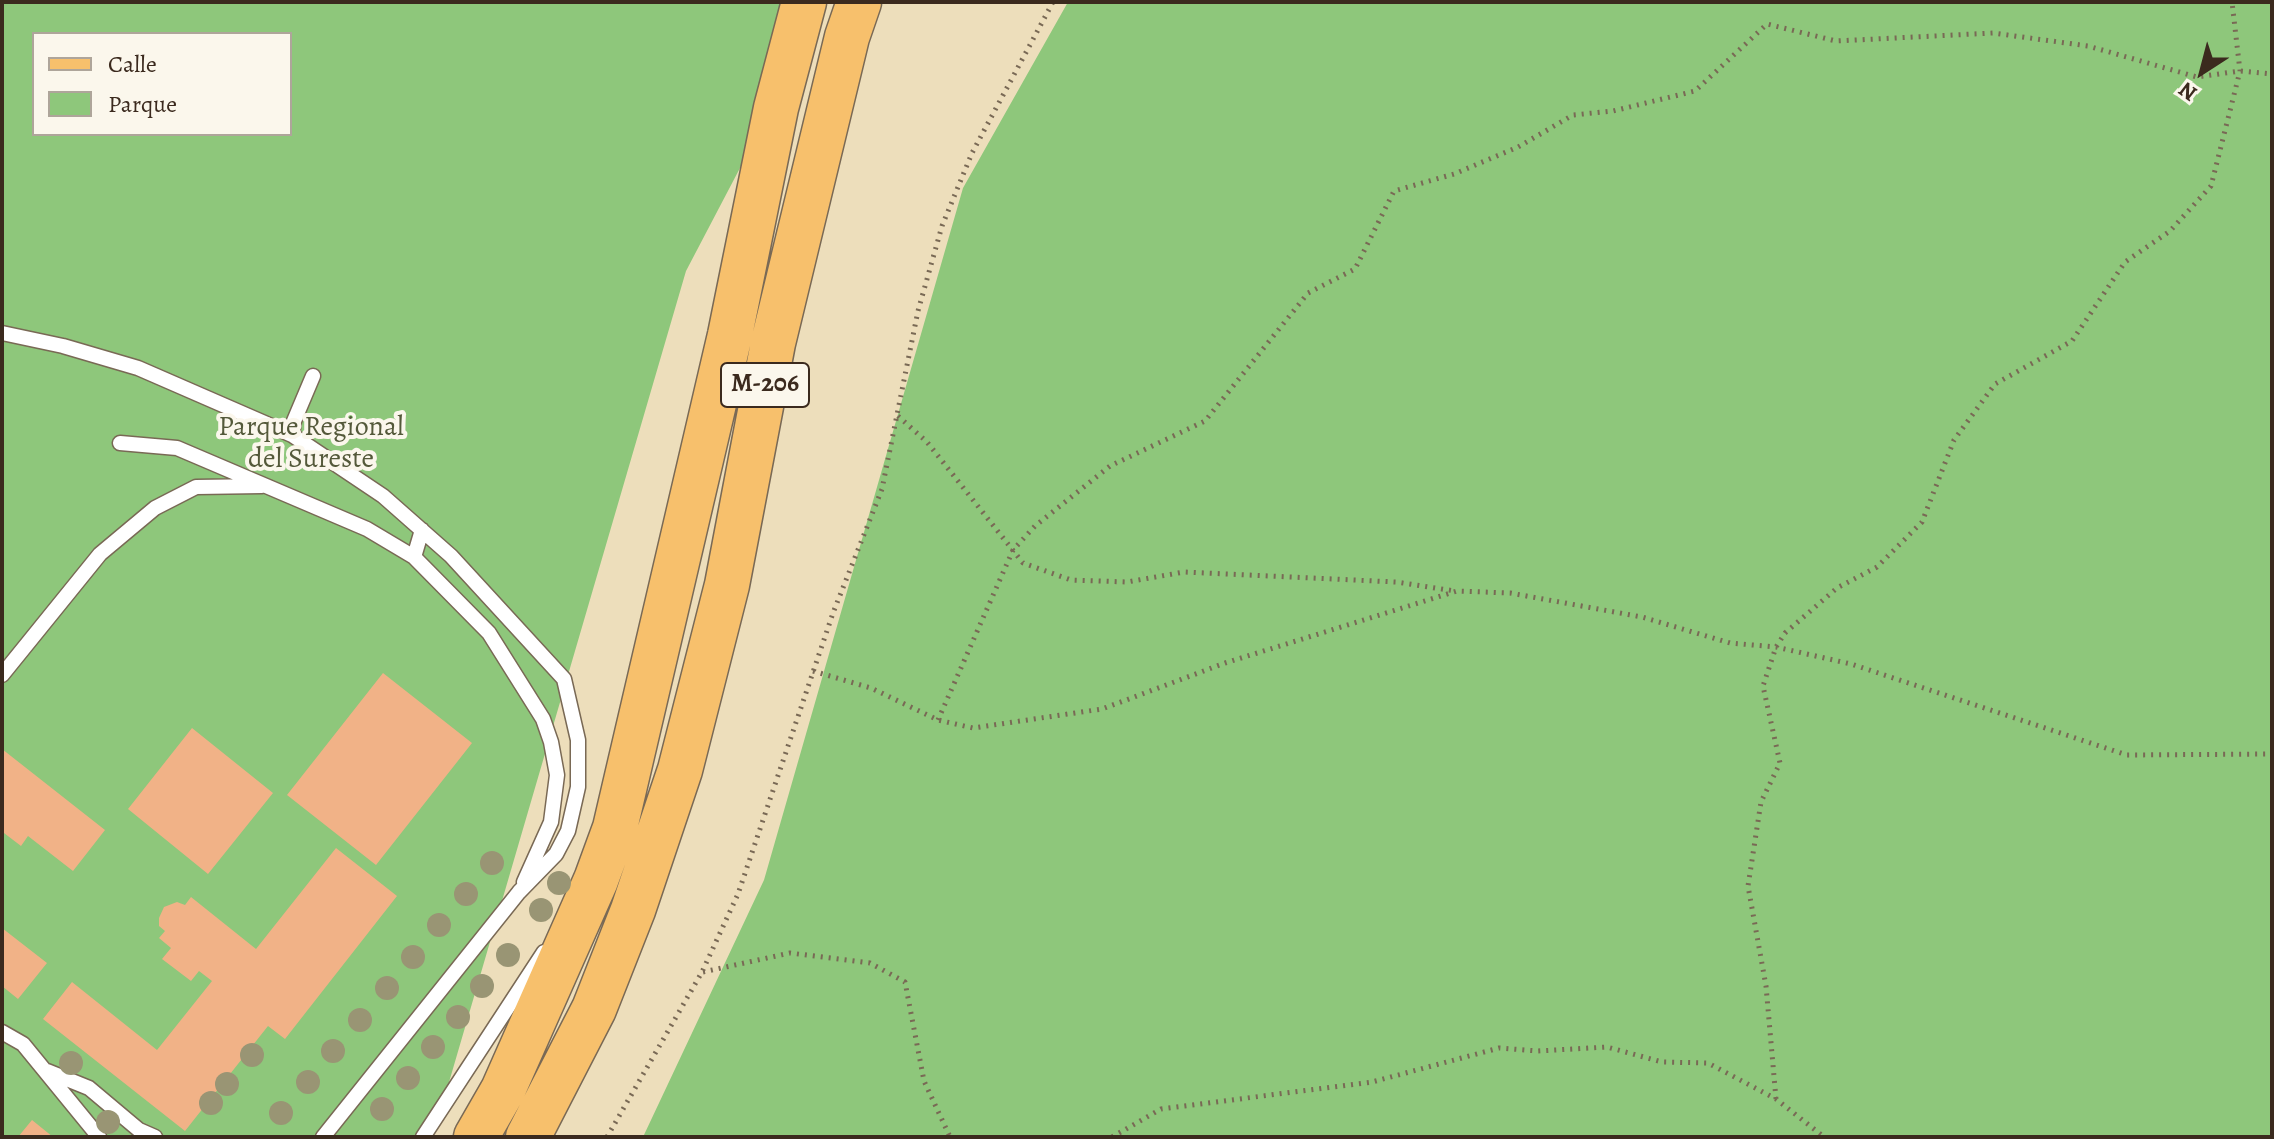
<!DOCTYPE html>
<style>
body{margin:0}
#map{position:relative;width:2274px;height:1139px;overflow:hidden;background:#eddebb;font-family:Alegreya,serif}
canvas{display:block}
.frame{position:absolute;inset:0;border:4px solid #3b2a1e;pointer-events:none}
.legend{position:absolute;left:32px;top:32px;width:260px;height:104px;box-sizing:border-box;background:#fbf7ec;border:2px solid #aea59a;margin:0;padding:10px 14px;list-style:none;font-size:24px;color:#3b2a1e}
.legend li{display:flex;align-items:center;gap:16px;height:40px}
.legend b{width:40px;border:2px solid #aea59a}
.north{position:absolute;left:2162px;top:32px;width:80px;height:80px;-webkit-text-stroke:6px #fbf7ec;paint-order:stroke;rotate:216deg;font-size:22px;font-weight:700;line-height:32px;text-align:center;color:#3b2a1e}
.north::after{content:'';display:block;margin:auto;width:28px;height:36px;background:#3b2a1e;clip-path:polygon(50% 0,100% 100%,50% 72%,0 100%)}
</style>
<div id="map">
<canvas width="2274" height="1139"></canvas>
<div class="frame"></div>
<ul class="legend">
<li><b style="height:10px;background:#f7c06c"></b>Calle</li>
<li><b style="height:22px;background:#8ec77b"></b>Parque</li>
</ul>
<div class="north">N</div>
</div>
<script>
const ctx = document.querySelector('canvas').getContext('2d');
ctx.lineJoin = 'round';
function paint(path, color) {
  ctx.fillStyle = color;
  ctx.fill(path, 'evenodd');
}
function toPath(rows) {
  const path = new Path2D();
  for (const r of rows) {
    path.moveTo(r[0], r[1]);
    for (let i = 2; i < r.length; i += 2) path.lineTo(r[i], r[i + 1]);
  }
  return path;
}
function strokePath(path, color, width, dash) {
  ctx.strokeStyle = color;
  ctx.lineWidth = width;
  ctx.lineCap = dash ? 'butt' : 'round';
  ctx.setLineDash(dash || []);
  ctx.stroke(path);
}
function label(font, color, halo, rows, align = 'center') {
  ctx.font = font + ' Alegreya,serif';
  ctx.lineWidth = 8;
  ctx.setLineDash([]);
  ctx.textBaseline = 'middle';
  ctx.strokeStyle = halo;
  ctx.fillStyle = color;
  for (const [text, x, y, turn = 0] of rows) {
    ctx.save();
    ctx.translate(x, y);
    ctx.rotate((+turn || 0) * Math.PI / 180);
    ctx.textAlign = isNaN(turn) ? turn : align;
    if (halo) ctx.strokeText(text, 0, 0);
    ctx.fillText(text, 0, 0);
    ctx.restore();
  }
}
const green = toPath([
 [2,2,827,2,686,271,433,1137,2,1137],
 [34,34,290,34,290,134,34,134],
 [1068,2,2272,2,2272,1137,643,1137,764,880,963,188]
]);
const building = toPath([
 [383,673,472,743,376,865,287,795],
 [192,728,273,793,208,874,128,809],
 [2,749,105,830,73,871,28,836,21,846,4,833,2,835],
 [336,848,397,896,285,1039,268,1026,185,1131,43,1019,72,982,157,1050,212,981,199,971,191,981,162,959,171,948,159,938,165,931,159,926,159,918,164,907,177,902,185,905,191,897,256,949],
 [2,928,47,963,18,999,2,986],
 [32,1120,53,1137,18,1137]
]);
const path = toPath([
 [898,416,927,442,1023,563,1071,580,1127,582,1184,572,1396,582,1455,591],
 [813,671,871,688,938,720,973,728,1102,709,1225,663,1457,591,1510,593,1642,617,1730,643,1776,647,1851,664,2127,755,2272,754],
 [938,720,1013,550,1035,526,1110,466,1205,421,1308,293,1355,269,1394,191,1454,174,1518,147,1573,115,1613,111,1695,91,1767,24,1836,41,1993,33,2088,46,2197,77,2240,71,2272,74],
 [703,972,790,953,870,963,905,982,924,1081,950,1137],
 [1776,1099,1766,986,1748,886,1761,802,1780,763,1763,686,1776,647,1785,633,1837,588,1877,567,1922,522,1954,440,1995,384,2072,341,2125,262,2170,231,2211,186,2240,71,2232,2],
 [607,1137,702,972,738,894,833,613,882,489,918,311,942,226,972,153,1053,2],
 [1112,1137,1161,1109,1372,1082,1499,1048,1538,1051,1607,1047,1662,1062,1708,1063,1776,1099,1824,1137]
]);
const lane = toPath([
 [2,333,63,346,138,368,292,435],
 [313,376,294,421,292,435,383,496,451,556,564,679,578,740,578,787,568,831,556,854,519,892,323,1137],
 [120,443,177,448,367,529,414,557,422,530],
 [414,557,489,633,543,719,551,742,557,775,551,822,524,882],
 [2,675,100,554,155,508,196,487,262,486],
 [2,1032,23,1044,99,1137],
 [47,1071,89,1088,139,1130,155,1137],
 [423,1137,544,952]
]);
const primary = toPath([
 [476,1137,503,1090,596,880,615,828,730,335,776,108,804,2],
 [528,1137,594,1009,633,910,680,770,727,585,773,343,847,37,859,2]
]);
const trees = [
 [492,863],
 [559,883],
 [466,894],
 [541,910],
 [439,925],
 [508,955],
 [413,957],
 [482,986],
 [387,988],
 [458,1017],
 [360,1020],
 [433,1047],
 [333,1051],
 [252,1055],
 [71,1063],
 [408,1078],
 [308,1082],
 [227,1084],
 [211,1103],
 [382,1109],
 [281,1113],
 [108,1122]
];
const shields = [
 [765,385,88]
];
const shieldNames = [
 ["M-206",765,385]
];
const parkNames = [
 ["Parque Regional",311,428],
 ["del Sureste",311,460]
];
paint(green, '#8ec77b');
paint(building, '#f1b287');
strokePath(lane, '#796955', 17);
strokePath(primary, '#796955', 47);
strokePath(path, '#796955', 5, [2, 6]);
strokePath(lane, '#fff', 14);
strokePath(primary, '#f7c06c', 44);
ctx.fillStyle = '#999574';
for (const [x, y] of trees) {
  ctx.beginPath();
  ctx.arc(x, y, 12, 0, 2 * Math.PI);
  ctx.fill();
}
for (const [x, y, w] of shields) {
  const box = new Path2D();
  box.roundRect(x - w / 2, y - 22, w, 44, 6);
  ctx.fillStyle = '#fbf7ec';
  ctx.fill(box);
  strokePath(box, '#3b2a1e', 2);
}
label('bold 26px', '#3b2a1e', null, shieldNames);
label('28px', '#54593a', '#fbf7ec', parkNames);
</script>
